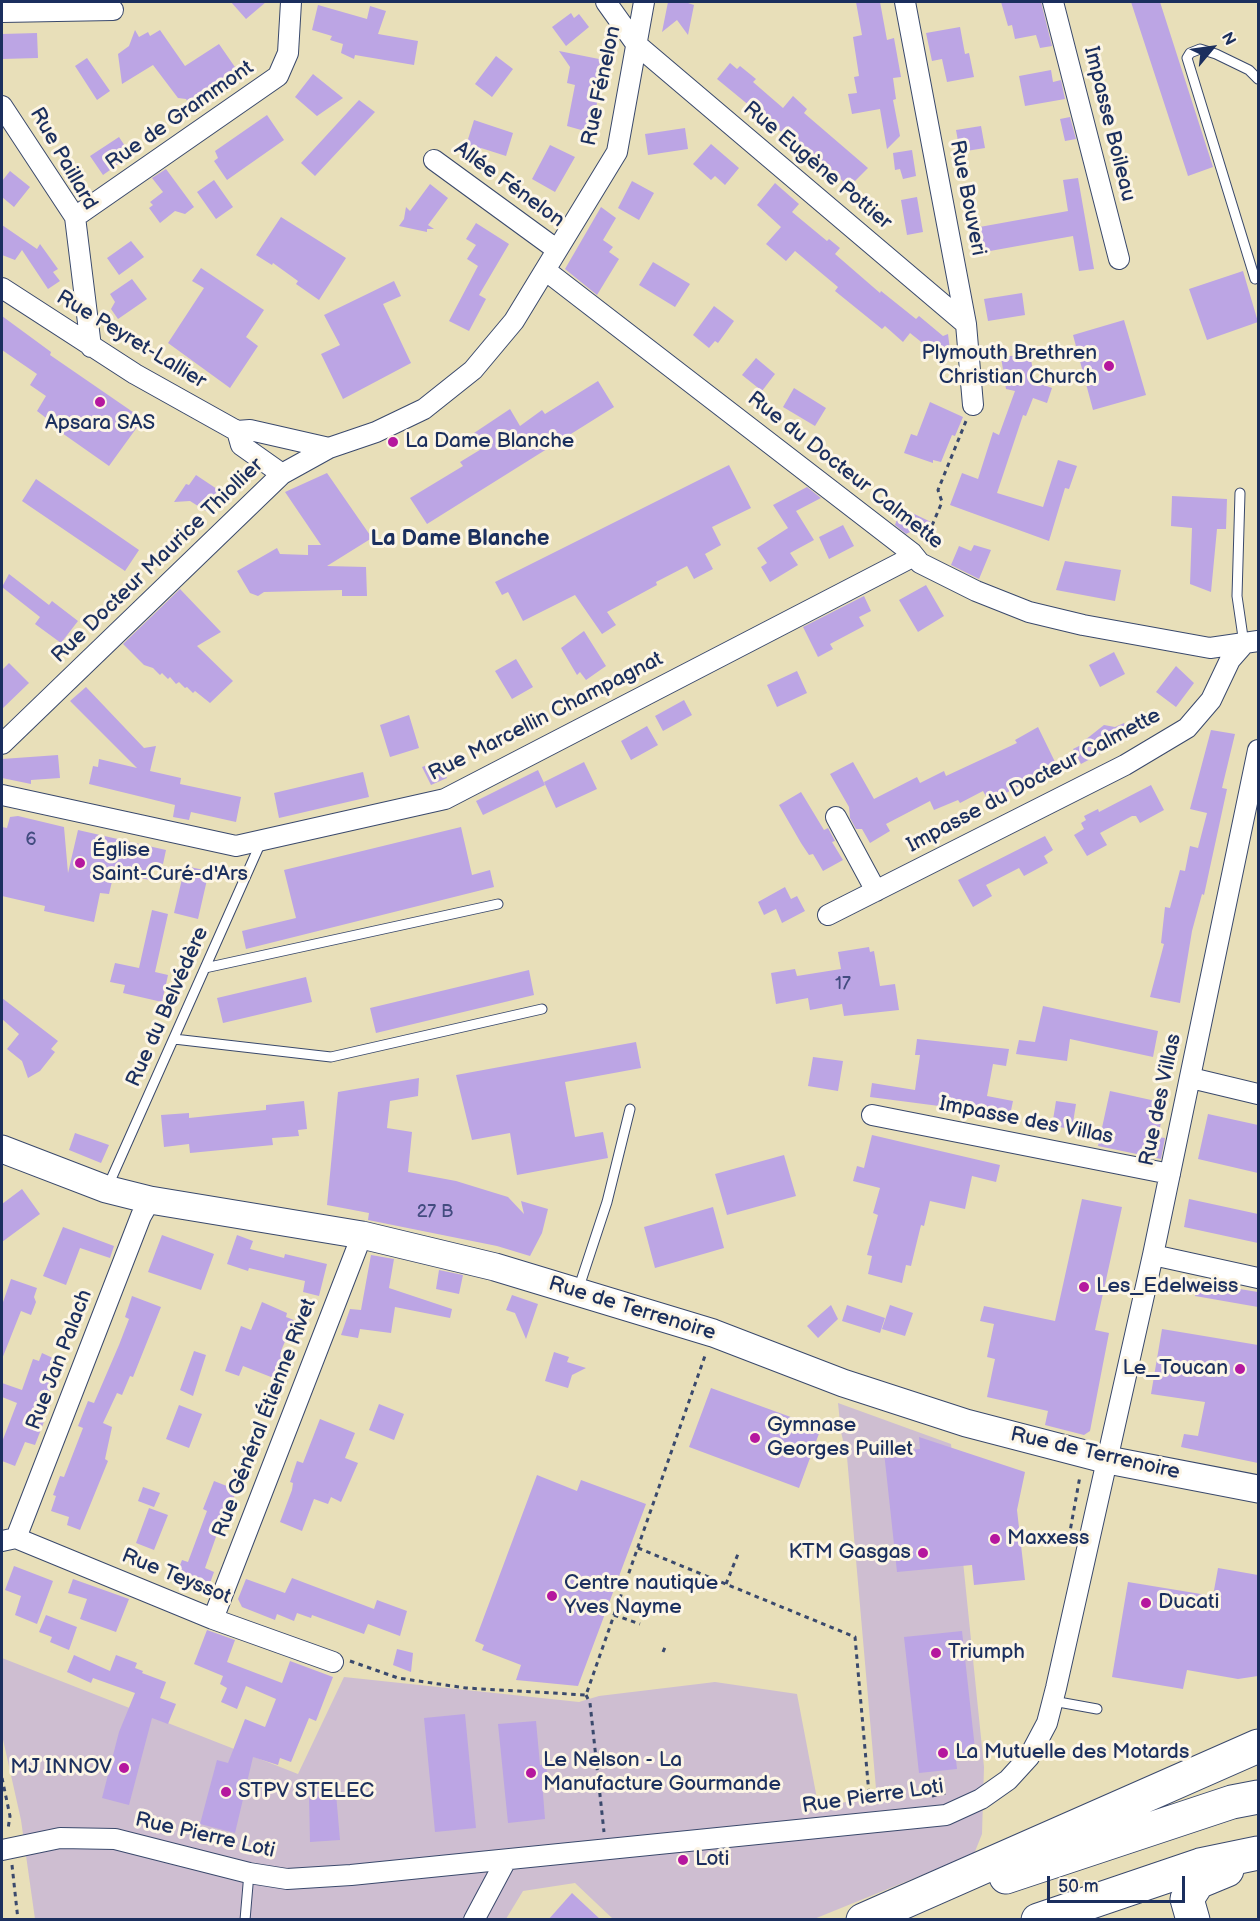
<!DOCTYPE html>
<meta charset="utf-8">
<style>
body{margin:0}
#map{position:relative;width:1260px;height:1921px;overflow:hidden;background:#e8dfb9;font-family:"Balsamiq Sans",sans-serif}
canvas{display:block}
.frame{position:absolute;inset:0;border:3px solid #1b2f5e;pointer-events:none}
.north{position:absolute;left:1182px;top:18px;width:60px;height:60px;-webkit-text-stroke:4px #fcf5e5;paint-order:stroke;rotate:61deg;font-size:16px;font-weight:700;line-height:24px;text-align:center;color:#1b2f5e}
.north::after{content:'';display:block;margin:auto;width:21px;height:27px;background:#1b2f5e;clip-path:polygon(50% 0,100% 100%,50% 72%,0 100%)}
.scale{position:absolute;left:1047px;top:1876px;width:138px;height:27px;box-sizing:border-box;border:3px solid #1b2f5e;border-top:0;padding-left:8px;font-size:18px;line-height:21px;white-space:nowrap;color:#1b2f5e;-webkit-text-stroke:4px #fcf5e5;paint-order:stroke}
</style>
<div id="map">
<canvas width="1260" height="1921"></canvas>
<div class="frame"></div>
<div class="north">N</div>
<div class="scale">50 m</div>
</div>
<script>
const ctx = document.querySelector('canvas').getContext('2d');
ctx.lineJoin = 'round';
function paint(path, color) {
  ctx.fillStyle = color;
  ctx.fill(path, 'evenodd');
}
function toPath(rows) {
  const path = new Path2D();
  for (const r of rows) {
    path.moveTo(r[0], r[1]);
    for (let i = 2; i < r.length; i += 2) path.lineTo(r[i], r[i + 1]);
  }
  return path;
}
function strokePath(path, color, width, dash) {
  ctx.strokeStyle = color;
  ctx.lineWidth = width;
  ctx.lineCap = dash ? 'butt' : 'round';
  ctx.setLineDash(dash || []);
  ctx.stroke(path);
}
function label(font, color, halo, rows, align = 'center') {
  ctx.font = font + ' "Balsamiq Sans",sans-serif';
  ctx.lineWidth = 6;
  ctx.setLineDash([]);
  ctx.textBaseline = 'middle';
  ctx.strokeStyle = halo;
  ctx.fillStyle = color;
  for (const [text, x, y, turn = 0] of rows) {
    ctx.save();
    ctx.translate(x, y);
    ctx.rotate((+turn || 0) * Math.PI / 180);
    ctx.textAlign = isNaN(turn) ? turn : align;
    if (halo) ctx.strokeText(text, 0, 0);
    ctx.fillText(text, 0, 0);
    ctx.restore();
  }
}
const industrial = toPath([
 [838,1403,951,1444,984,1767,982,1834,974,1854,814,1919,613,1919,575,1883,523,1891,506,1919,35,1919,21,1820,2,1735,2,1658,298,1774,344,1677,579,1702,599,1696,715,1682,797,1694,818,1804,877,1800,847,1457,841,1432]
]);
const building = toPath([
 [231,2,266,2,246,19],
 [668,2,685,2,694,5,688,35,677,20,662,32],
 [856,2,880,2,887,40,894,38,901,77,893,78,896,99,893,100,900,136,887,149,880,109,852,114,848,94,857,93,854,77,859,76,853,37,862,35],
 [1001,2,1041,2,1052,46,1040,48,1036,35,1015,39,1012,25,1008,26],
 [1131,2,1160,2,1213,167,1188,176],
 [318,5,367,19,370,6,386,11,378,34,418,41,414,65,355,55,354,59,341,53,343,44,330,40,332,36,312,30],
 [571,13,574,18,579,14,589,27,566,46,552,27],
 [960,27,965,54,969,53,974,77,947,82,942,59,932,61,926,33],
 [135,30,139,37,148,32,150,36,160,30,185,66,219,44,237,70,201,96,203,98,191,107,186,99,178,98,153,65,122,84,118,54,129,46],
 [37,33,38,58,2,59,2,34],
 [559,51,604,60,592,133,567,126,575,85,567,83,570,67],
 [496,56,513,69,492,97,475,84],
 [87,58,110,91,97,100,75,66],
 [730,63,737,69,740,66,756,79,753,82,783,108,793,96,807,109,804,113,868,168,849,187,820,159,818,162,717,79],
 [1051,70,1053,82,1061,80,1065,99,1025,106,1019,76],
 [313,74,343,98,317,116,295,97],
 [359,100,375,112,315,176,301,163],
 [267,115,284,140,227,180,214,161,218,158,215,151],
 [1070,117,1076,139,1065,141,1060,119],
 [474,120,513,133,506,156,481,148,478,157,464,152],
 [981,126,985,148,960,152,956,130],
 [685,128,688,149,648,155,645,134],
 [119,137,131,155,103,175,90,156],
 [711,144,739,168,725,185,715,176,711,180,693,164],
 [550,145,575,157,555,192,532,179],
 [912,150,916,176,903,179,900,169,895,170,893,153],
 [166,169,194,207,185,214,175,211,160,223,149,208,153,205,150,202,163,192,152,178],
 [10,171,30,187,14,207,2,197,2,181],
 [1078,178,1094,269,1079,271,1073,236,979,253,974,228,1068,211,1063,180],
 [214,180,233,207,216,219,197,192],
 [632,181,654,193,639,220,618,208],
 [775,183,799,204,792,212,827,241,829,239,840,248,835,254,880,293,881,291,916,319,919,316,943,336,948,334,950,350,935,353,910,333,903,342,885,326,882,329,835,291,838,287,795,251,786,261,766,244,781,227,757,205],
 [430,184,448,198,428,225,434,229,427,229,427,232,399,226,404,219,406,207,410,211],
 [917,197,923,232,907,235,901,200],
 [601,207,616,218,603,240,613,247,609,252,619,259,597,295,565,269],
 [281,217,346,258,319,300,296,284,298,281,273,263,272,265,256,255],
 [476,223,509,244,479,295,486,299,469,331,449,321,478,266,467,259,476,245,466,239],
 [2,225,37,249,40,244,58,269,53,272,60,281,48,289,22,250,15,260,2,255],
 [131,241,144,257,119,275,107,258],
 [653,262,690,284,675,307,639,285],
 [201,268,264,310,246,337,258,346,230,388,168,343,204,288,192,281],
 [1243,271,1258,322,1207,340,1189,289],
 [132,279,147,299,118,319,111,309,115,302,110,294],
 [394,281,401,296,383,304,411,363,343,399,321,354,340,345,324,315],
 [1022,293,1025,315,988,321,984,299],
 [714,306,734,321,718,343,715,341,709,348,693,335],
 [2,316,51,352,50,355,143,419,109,466,62,433,63,431,37,411,46,396,30,385,37,374,2,350],
 [1124,320,1146,395,1093,410,1073,335],
 [1030,354,1035,382,1052,388,1047,403,1033,398,1026,416,1023,415,997,493,1043,507,1058,460,1077,466,1069,489,1065,488,1049,541,950,505,962,473,978,479,993,432,999,435,1015,391,1006,389,1001,357],
 [756,358,775,374,762,391,742,375],
 [598,381,614,407,427,524,410,498,463,466,460,462,483,448,474,433,510,409,520,426,542,410,545,414],
 [794,388,826,408,815,426,783,407],
 [930,402,963,417,955,436,952,435,941,462,933,460,933,463,904,453,911,434,917,436],
 [729,465,751,508,712,527,721,545,705,554,713,569,694,579,687,566,656,582,657,585,607,612,616,625,602,634,575,595,523,621,508,592,502,595,495,582],
 [327,473,372,538,327,566,366,567,367,596,342,596,342,590,264,592,258,596,250,593,237,571,277,548,280,554,308,555,308,545,321,545,285,492],
 [196,475,220,491,206,511,190,501,174,502,186,484,189,485],
 [36,479,139,550,125,571,22,501],
 [807,487,821,498,796,511,814,540,790,553,798,565,770,582,761,567,767,563,757,548,788,528,773,505],
 [1172,496,1227,499,1226,529,1217,529,1211,592,1190,584,1192,528,1171,526],
 [901,508,908,511,931,522,906,534,895,525],
 [843,525,854,546,829,559,819,537],
 [974,545,991,550,979,579,951,565,959,546,971,551],
 [1065,561,1121,570,1115,601,1056,590],
 [9,574,49,605,52,601,78,621,61,643,35,624,40,617,2,587],
 [926,585,944,616,918,632,899,600],
 [180,589,221,632,197,646,233,681,210,703,195,691,193,693,187,687,185,688,179,682,176,684,170,677,168,679,162,673,160,675,153,668,144,665,123,644],
 [864,596,871,611,859,617,864,626,830,644,833,649,818,657,803,627],
 [584,631,606,666,586,680,580,672,577,675,561,648],
 [1114,652,1125,674,1100,687,1089,665],
 [516,659,533,687,512,699,495,671],
 [9,663,29,683,2,709,2,670],
 [1176,666,1194,683,1176,707,1156,692],
 [797,671,807,693,777,707,767,685],
 [86,687,144,748,156,746,150,771,181,778,180,784,241,797,236,822,191,812,189,820,173,817,175,805,89,784,93,766,98,767,99,759,137,768,70,701],
 [684,700,692,715,663,731,655,716],
 [409,715,419,748,390,757,380,725],
 [1124,723,1131,737,1081,764,1073,749,1087,742,1085,740,1104,725,1115,727],
 [647,726,658,745,631,760,621,741],
 [1038,727,1057,766,989,802,983,791,960,803,958,800,934,810,930,801,886,824,890,831,870,843,862,829,856,829,850,818,849,807,830,774,853,762,874,799,917,777,920,783,944,771,946,776,1017,743,1015,740],
 [1211,730,1235,734,1222,788,1227,789,1204,895,1202,894,1192,931,1180,1003,1150,997,1164,944,1161,943,1165,907,1170,908,1180,870,1185,871,1190,846,1198,848,1207,813,1190,809],
 [58,755,60,778,31,780,31,784,2,778,2,759],
 [439,761,447,778,431,785,422,767],
 [584,762,597,789,556,808,544,782],
 [538,770,545,785,483,815,476,801],
 [363,772,369,797,279,818,274,793],
 [1151,785,1164,810,1140,823,1136,816,1132,816,1100,833,1107,845,1087,856,1074,835,1084,829,1081,823,1086,820,1084,816,1098,809,1099,812],
 [801,792,824,830,828,828,835,841,832,842,843,860,823,871,813,854,809,855,801,843,779,805],
 [18,816,64,827,68,873,78,830,166,850,163,864,154,862,150,880,114,873,109,894,100,893,94,922,44,911,45,906,2,896,2,827,7,828,10,817],
 [461,827,472,875,490,870,494,887,246,949,242,931,296,918,284,870],
 [1045,836,1053,850,1044,856,1048,863,1024,876,1019,868,986,885,992,896,973,907,958,880],
 [185,866,209,871,198,919,174,913],
 [785,887,791,899,797,896,805,911,782,923,776,909,764,915,758,902],
 [152,910,168,914,155,972,168,975,162,1002,123,993,125,985,110,982,115,963,139,968],
 [869,947,870,952,874,951,880,986,895,984,899,1010,844,1016,842,1004,810,1010,808,998,776,1004,771,973,795,969,797,976,841,969,838,952],
 [529,970,534,995,376,1033,370,1008],
 [306,977,312,1002,223,1023,217,998],
 [2,998,58,1041,51,1049,55,1052,40,1071,28,1078,22,1061,7,1049,19,1034,2,1019],
 [1043,1006,1158,1031,1153,1057,1070,1039,1067,1061,1016,1054,1019,1040,1035,1042],
 [917,1039,1009,1049,1006,1066,993,1064,987,1096,1013,1101,1010,1115,984,1111,983,1118,961,1115,962,1109,870,1097,872,1083,915,1090,920,1055,915,1055],
 [636,1042,641,1068,565,1082,575,1137,603,1132,608,1158,517,1175,510,1133,472,1140,456,1075],
 [813,1057,843,1061,838,1091,808,1086],
 [419,1078,418,1096,390,1101,387,1128,412,1132,408,1172,456,1181,508,1197,524,1214,521,1201,548,1209,542,1233,530,1256,497,1246,368,1220,369,1213,327,1205,338,1092],
 [1110,1091,1165,1103,1158,1137,1165,1138,1161,1159,1098,1146],
 [304,1101,307,1129,298,1130,299,1136,272,1138,273,1145,190,1153,189,1144,164,1147,161,1115,189,1113,189,1118,266,1110,266,1105],
 [1056,1101,1076,1104,1072,1129,1052,1126],
 [1208,1114,1258,1125,1258,1173,1198,1159],
 [75,1133,109,1145,101,1163,69,1150],
 [872,1135,1000,1165,996,1182,972,1176,965,1209,930,1201,924,1226,921,1225,911,1266,906,1265,902,1283,868,1274,872,1256,867,1255,878,1215,873,1213,880,1188,853,1181,857,1166,864,1168],
 [784,1155,796,1196,727,1215,715,1174],
 [22,1189,40,1214,2,1242,2,1204],
 [1082,1199,1122,1207,1095,1330,1109,1333,1090,1431,1084,1435,1045,1425,1048,1411,987,1397,995,1359,987,1357,994,1324,980,1321,984,1306,1055,1321],
 [1189,1199,1258,1214,1258,1243,1184,1227],
 [713,1207,724,1248,655,1268,644,1227],
 [63,1227,114,1246,110,1258,80,1248,66,1285,43,1276],
 [162,1235,214,1254,201,1290,148,1272],
 [237,1235,253,1241,250,1249,284,1258,285,1254,327,1264,319,1296,303,1292,305,1281,249,1268,248,1271,227,1264],
 [371,1255,394,1259,389,1288,452,1309,450,1318,395,1307,391,1333,360,1329,358,1338,341,1335,350,1309,361,1310],
 [439,1270,463,1275,459,1294,436,1289],
 [11,1279,37,1288,34,1297,36,1302,31,1315,21,1311,2,1359,2,1305],
 [1197,1282,1258,1292,1258,1307,1195,1296],
 [512,1295,538,1304,526,1339,515,1313,506,1310],
 [132,1296,161,1307,133,1377,130,1376,122,1395,117,1393,103,1423,112,1427,105,1459,108,1461,80,1530,67,1525,69,1517,51,1511,56,1496,53,1495,60,1476,64,1477,83,1428,78,1426,88,1401,94,1403,119,1345,129,1319,125,1317],
 [262,1302,287,1313,286,1317,294,1320,281,1351,286,1353,276,1379,243,1366,239,1376,225,1371,241,1326,251,1330],
 [831,1305,838,1319,818,1338,807,1326],
 [847,1305,885,1318,880,1333,842,1321],
 [890,1305,913,1313,905,1336,882,1329],
 [1162,1329,1258,1345,1258,1463,1181,1447,1184,1434,1198,1436,1205,1402,1151,1394],
 [194,1351,206,1355,193,1396,180,1390],
 [554,1352,569,1357,567,1362,586,1368,572,1375,568,1388,545,1381],
 [42,1353,55,1359,50,1376,55,1378,46,1399,52,1401,35,1445,25,1442,15,1466,2,1461,2,1442,17,1403,2,1397,2,1383,22,1390,33,1359,39,1361],
 [711,1388,821,1428,799,1488,689,1447],
 [379,1404,404,1414,394,1440,369,1430],
 [179,1405,202,1414,189,1448,166,1439],
 [320,1419,355,1433,345,1458,358,1463,341,1502,331,1497,328,1504,314,1499,302,1531,280,1522,292,1490,293,1483,290,1482,297,1461,303,1463],
 [919,1437,1025,1472,1017,1510,1025,1580,974,1585,972,1565,897,1572,884,1452,920,1449],
 [537,1475,577,1491,581,1480,646,1504,578,1686,516,1680,521,1665,482,1650,484,1645,475,1641],
 [214,1481,237,1490,225,1518,223,1517,205,1568,214,1572,209,1586,177,1573,182,1560,188,1562,207,1511,203,1509],
 [143,1487,160,1493,154,1507,138,1501],
 [149,1508,168,1515,154,1550,136,1543],
 [14,1566,53,1581,37,1624,15,1615,21,1596,5,1590],
 [1218,1568,1258,1575,1258,1676,1238,1679,1187,1670,1183,1689,1112,1677,1128,1582,1213,1596],
 [292,1578,374,1609,377,1600,407,1611,400,1636,368,1624,364,1634,312,1615,311,1618,297,1613,294,1621,277,1614,275,1620,242,1607,238,1599,246,1579,285,1593],
 [73,1579,129,1599,116,1632,80,1619,87,1599,68,1593],
 [46,1615,77,1627,69,1650,50,1642,52,1637,39,1632],
 [207,1630,235,1640,227,1662,261,1675,282,1683,290,1661,333,1677,316,1721,309,1718,291,1762,280,1758,278,1765,253,1757,235,1833,200,1824,217,1760,228,1763,245,1719,265,1727,276,1699,246,1686,237,1709,221,1702,227,1688,220,1684,223,1676,194,1664],
 [962,1631,976,1758,956,1760,957,1769,919,1773,904,1637],
 [397,1649,413,1653,411,1672,393,1665],
 [74,1655,110,1671,116,1655,137,1663,135,1668,143,1671,142,1673,166,1682,160,1698,176,1704,168,1724,152,1718,129,1805,102,1798,119,1732,135,1693,93,1678,91,1683,67,1672],
 [465,1714,476,1828,435,1832,424,1718],
 [536,1721,540,1765,546,1764,548,1781,542,1781,545,1819,508,1823,498,1724],
 [335,1782,340,1840,310,1842,309,1796],
 [572,1893,601,1920,548,1920]
]);
const path = toPath([
 [925,542,942,502,938,490,966,421],
 [1069,1537,1080,1476],
 [638,1548,855,1637,870,1805],
 [726,1584,738,1554],
 [614,1615,640,1624],
 [663,1652,666,1645],
 [350,1661,398,1678,466,1688,586,1695,706,1353],
 [586,1695,590,1703,604,1832],
 [2,1778,10,1816,8,1829],
 [932,1796,946,1793],
 [12,1865,18,1920]
]);
const lane = toPath([
 [1255,279,1187,58,1190,53,1200,49,1216,54,1249,70,1258,79],
 [1240,493,1237,596,1244,644],
 [205,968,498,904],
 [174,1039,331,1057,542,1009],
 [108,1186,261,842],
 [578,1290,607,1202,630,1109],
 [1053,1701,1097,1709],
 [245,1920,249,1873]
]);
const street = toPath([
 [606,2,636,44,966,324],
 [905,2,966,324,973,405],
 [1053,2,1119,259],
 [2,12,113,10],
 [2,106,75,217,91,347],
 [434,160,556,249],
 [75,217,278,76,288,53,291,2],
 [545,270,912,553,920,563,976,591,1029,612,1083,625,1210,648,1258,641],
 [2,288,135,374,237,431,250,430,329,448],
 [237,431,241,445,282,474],
 [2,744,282,474,329,448,376,432,424,409,473,370,514,321,617,152,644,2],
 [2,795,236,846,445,799,914,556],
 [836,817,876,891],
 [828,915,1125,765,1187,728,1211,700,1230,660,1244,644],
 [1191,1078,1258,1094],
 [872,1115,1170,1174],
 [1153,1255,1258,1278],
 [16,1538,141,1216,150,1200],
 [2,1541,16,1538,213,1619,333,1662],
 [213,1619,362,1235],
 [2,1850,60,1838,115,1839,249,1873,287,1879,351,1875,946,1815,981,1799,1008,1780,1029,1757,1047,1723,1056,1688,1153,1255,1258,750],
 [474,1920,506,1860]
]);
const secondary = toPath([
 [2,1149,106,1189,150,1200,362,1235,495,1267,713,1333,843,1383,966,1423,1108,1460,1258,1489]
]);
const highway = toPath([
 [1006,1877,1232,1802,1258,1797],
 [863,1920,1258,1746],
 [1038,1920,1200,1865,1258,1853],
 [1193,1920,1187,1899,1198,1882,1227,1870]
]);
const markers = [
 [1109,366,6,"#b5179e"],
 [100,402,6,"#b5179e"],
 [393,442,6,"#b5179e"],
 [80,863,6,"#b5179e"],
 [1084,1287,6,"#b5179e"],
 [1240,1369,6,"#b5179e"],
 [755,1438,6,"#b5179e"],
 [995,1539,6,"#b5179e"],
 [923,1553,6,"#b5179e"],
 [552,1596,6,"#b5179e"],
 [1146,1603,6,"#b5179e"],
 [936,1653,6,"#b5179e"],
 [943,1753,6,"#b5179e"],
 [124,1768,6,"#b5179e"],
 [531,1773,6,"#b5179e"],
 [226,1792,6,"#b5179e"],
 [683,1860,6,"#b5179e"]
];
const numberNames = [
 ["6",31,840],
 ["17",843,984],
 ["27 B",435,1212]
];
const streetNames = [
 ["Rue Fénelon",602,86,-78],
 ["Rue de Grammont",180,116,-35],
 ["Impasse Boileau",1109,124,76],
 ["Rue Paillard",63,159,60],
 ["Rue Eugène Pottier",817,166,40],
 ["Allée Fénelon",509,185,36],
 ["Rue Bouveri",967,198,79],
 ["Rue Peyret-Lallier",131,340,31],
 ["Rue du Docteur Calmette",845,471,38],
 ["Rue Docteur Maurice Thiollier",158,561,-44],
 ["Rue Marcellin Champagnat",546,717,-27],
 ["Impasse du Docteur Calmette",1034,781,-28],
 ["Rue du Belvédère",168,1007,-66],
 ["Rue des Villas",1161,1100,-78],
 ["Impasse des Villas",1026,1121,11],
 ["Rue de Terrenoire",632,1309,17],
 ["Rue Jan Palach",60,1360,-69],
 ["Rue Général Étienne Rivet",265,1418,-69],
 ["Rue de Terrenoire",1095,1454,13],
 ["Rue Teyssot",176,1577,22],
 ["Rue Pierre Loti",873,1797,-8],
 ["Rue Pierre Loti",205,1836,13]
];
const poiNames = [
 ["Plymouth Brethren",1097,354,"right"],
 ["Christian Church",1097,378,"right"],
 ["Apsara SAS",100,424,"center"],
 ["La Dame Blanche",405,442],
 ["Église",92,851],
 ["Saint-Curé-d'Ars",92,875],
 ["Les_Edelweiss",1096,1287],
 ["Le_Toucan",1228,1369,"right"],
 ["Gymnase",767,1426],
 ["Georges Puillet",767,1450],
 ["Maxxess",1007,1539],
 ["KTM Gasgas",911,1553,"right"],
 ["Centre nautique",564,1584],
 ["Yves Nayme",564,1608],
 ["Ducati",1158,1603],
 ["Triumph",948,1653],
 ["La Mutuelle des Motards",955,1753],
 ["Le Nelson - La",543,1761],
 ["Manufacture Gourmande",543,1785],
 ["MJ INNOV",112,1768,"right"],
 ["STPV STELEC",238,1792],
 ["Loti",695,1860]
];
const neighbourhoodNames = [
 ["La Dame Blanche",460,539]
];
paint(industrial, '#cebed1');
paint(building, '#bca5e4');
strokePath(lane, '#3a496c', 11);
strokePath(street, '#3a496c', 22);
strokePath(secondary, '#3a496c', 29);
strokePath(highway, '#3a496c', 35);
strokePath(path, '#3a496c', 3, [4.5, 4.5]);
strokePath(lane, '#fff', 9);
strokePath(street, '#fff', 20);
strokePath(secondary, '#fff', 27);
strokePath(highway, '#fff', 33);
for (const [x, y, r, color] of markers) {
  const dot = new Path2D();
  dot.arc(x, y, r, 0, 2 * Math.PI);
  ctx.fillStyle = color;
  ctx.fill(dot);
  strokePath(dot, '#fcf5e5', 2);
}
label('18px', '#434c80', null, numberNames);
label('21px', '#1b2f5e', '#fcf5e5', streetNames);
label('21px', '#1b2f5e', '#fcf5e5', poiNames, 'left');
label('bold 22px', '#1b2f5e', '#fcf5e5', neighbourhoodNames);
</script>
